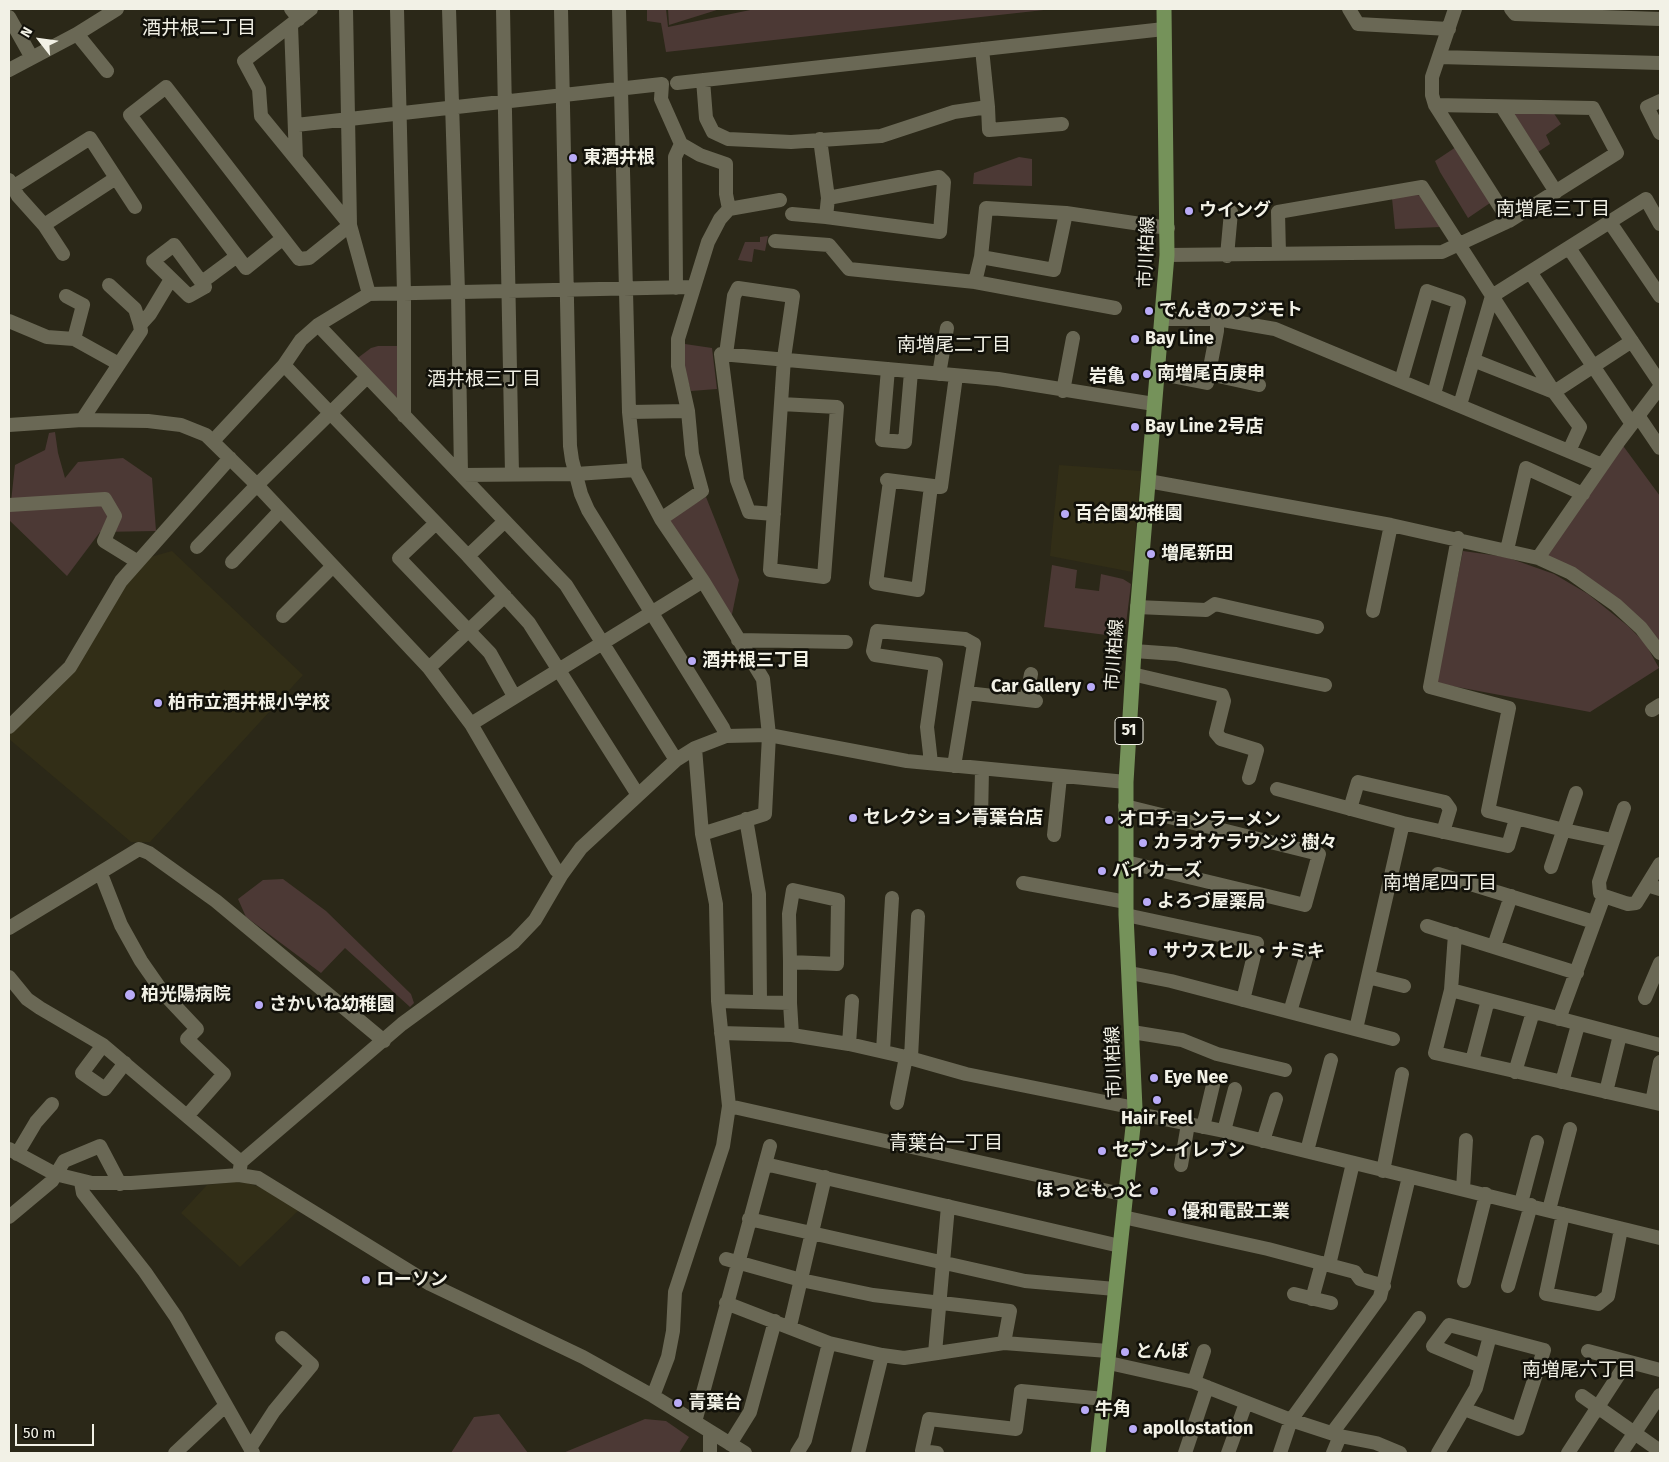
<!DOCTYPE html>
<meta charset="utf-8">
<style>
body{margin:0}
#map{position:relative;width:1669px;height:1462px;overflow:hidden;background:#2b2818;font-family:"Fira Sans",sans-serif}
canvas{display:block}
.frame{position:absolute;inset:0;border:10px solid #f2f1e6;pointer-events:none}
.north{position:absolute;left:15px;top:15px;width:50px;height:50px;-webkit-text-stroke:4px #12110a;paint-order:stroke;rotate:300deg;font-size:14px;font-weight:700;line-height:20px;text-align:center;color:#f2f1e6}
.north::after{content:'';display:block;margin:auto;width:18px;height:22px;background:#f2f1e6;clip-path:polygon(50% 0,100% 100%,50% 72%,0 100%)}
.scale{position:absolute;left:15px;top:1424px;width:79px;height:22px;box-sizing:border-box;border:2px solid #f2f1e6;border-top:0;padding-left:6px;font-size:15px;line-height:18px;white-space:nowrap;color:#f2f1e6;-webkit-text-stroke:4px #12110a;paint-order:stroke}
</style>
<div id="map">
<canvas width="1669" height="1462"></canvas>
<div class="frame"></div>
<div class="north">N</div>
<div class="scale">50 m</div>
</div>
<script>
const ctx = document.querySelector('canvas').getContext('2d');
ctx.lineJoin = 'round';
function paint(path, color) {
  ctx.fillStyle = color;
  ctx.fill(path, 'evenodd');
}
function toPath(rows) {
  const path = new Path2D();
  for (const r of rows) {
    path.moveTo(r[0], r[1]);
    for (let i = 2; i < r.length; i += 2) path.lineTo(r[i], r[i + 1]);
  }
  return path;
}
function strokePath(path, color, width, dash) {
  ctx.strokeStyle = color;
  ctx.lineWidth = width;
  ctx.lineCap = dash ? 'butt' : 'round';
  ctx.setLineDash(dash || []);
  ctx.stroke(path);
}
function label(font, color, halo, rows, align = 'center') {
  ctx.font = font + ' "Fira Sans","Noto Sans JP",sans-serif';
  ctx.lineWidth = 5;
  ctx.setLineDash([]);
  ctx.textBaseline = 'middle';
  ctx.strokeStyle = halo;
  ctx.fillStyle = color;
  for (const [text, x, y, turn = 0] of rows) {
    ctx.save();
    ctx.translate(x, y);
    ctx.rotate((+turn || 0) * Math.PI / 180);
    ctx.textAlign = isNaN(turn) ? turn : align;
    if (halo) ctx.strokeText(text, 0, 0);
    ctx.fillText(text, 0, 0);
    ctx.restore();
  }
}
const built = toPath([
 [1059,465,1141,471,1132,572,1050,556],
 [172,551,303,675,150,842,131,842,9,739,9,731,79,663,130,577,147,558],
 [234,1182,248,1183,262,1188,299,1210,240,1267,181,1213,207,1185]
]);
const green = toPath([
 [647,9,666,9,668,27,755,9,1053,9,666,52,661,23,647,21],
 [668,9,720,9,669,25],
 [1517,111,1553,112,1561,124,1546,135,1550,144,1535,154,1513,118],
 [1456,147,1490,203,1468,218,1440,172,1435,161],
 [1019,157,1032,159,1032,186,973,184,974,173],
 [1415,194,1423,197,1440,227,1395,229,1392,198],
 [768,236,765,251,754,249,752,262,738,260,745,242,760,242,760,237],
 [685,344,712,348,717,389,691,391,683,365],
 [378,346,401,346,403,403,355,360,371,348],
 [55,432,58,453,65,478,78,462,123,458,152,478,156,531,100,532,67,576,9,520,15,465,45,450,49,433],
 [1621,443,1660,496,1660,644,1548,557,1547,551],
 [706,497,739,580,731,619,669,519],
 [1463,551,1506,557,1554,574,1588,594,1628,626,1645,643,1659,668,1590,712,1436,683],
 [1052,565,1077,570,1075,588,1099,591,1101,574,1123,579,1131,584,1126,624,1114,623,1114,636,1044,627],
 [283,879,326,911,411,994,414,1003,410,1007,345,948,321,973,246,917,238,899,263,880],
 [499,1414,528,1453,451,1453,474,1417],
 [645,1419,666,1421,689,1437,679,1453,563,1453]
]);
const minor = toPath([
 [291,9,299,19],
 [311,9,244,61,259,89,261,116,350,225,369,294],
 [397,9,404,293,404,416],
 [449,9,458,292,461,474],
 [503,9,512,474],
 [561,9,570,446,572,460,581,494,588,510,723,728,726,736],
 [619,9,629,412,635,470,661,519,703,581,763,679,769,735,765,814,702,834],
 [1349,9,1358,24,1449,29],
 [1455,9,1432,77,1432,95,1435,105,1509,221],
 [1511,9,1515,14,1660,19],
 [9,17,32,58],
 [291,25,296,159],
 [77,34,107,71],
 [1439,57,1660,63],
 [9,70,77,34,117,9],
 [703,80,706,118,713,132,728,139,791,142,881,136,954,112,988,107,982,49],
 [677,83,1164,29],
 [1660,101,1647,107,1660,133],
 [988,107,989,130,1062,124],
 [1502,107,1556,192],
 [296,125,662,84,661,99,681,144,675,157,676,288],
 [820,139,828,198,939,177,944,182,940,232,826,217,828,198],
 [681,144,700,155,726,164,726,194,729,209],
 [9,180,18,196,44,225,63,254],
 [13,187,90,138,135,207],
 [1066,213,1054,270,981,257,986,208,1066,213,1168,228],
 [792,214,826,217],
 [1609,221,1660,296],
 [44,225,116,178],
 [282,239,246,268,130,115,166,87,299,259,309,258,350,225,346,9],
 [775,241,829,245,849,269,975,282],
 [174,245,205,287,189,296,153,261,174,245],
 [1569,248,1660,383],
 [1279,254,1278,212,1422,187,1554,392,1580,427,1569,451],
 [1167,255,1442,252,1509,221,1617,153,1593,108,1435,105],
 [1227,256,1231,212],
 [981,257,975,282,1115,308],
 [1530,272,1632,424],
 [202,282,237,256],
 [109,285,135,309,140,325],
 [66,296,83,305,74,339],
 [1162,319,1217,319,1275,329,1602,465],
 [9,321,47,337,74,339,119,364],
 [318,325,566,585,676,760],
 [726,354,734,296,738,288,793,296,784,358,770,570,824,577,837,407,781,404],
 [1473,360,1554,392,1632,341],
 [284,365,468,556,529,623,638,795],
 [888,369,882,440,905,442,911,372],
 [1156,373,1207,383,1217,331,1217,319],
 [939,374,947,328],
 [1209,374,1259,385],
 [1401,381,1427,291,1459,302,1434,394],
 [1063,391,1073,338],
 [1460,405,1492,296,1646,199,1660,224],
 [629,412,688,411],
 [1639,417,1660,448],
 [82,420,141,331,140,325,150,314,171,279],
 [9,425,82,420,148,421,181,425,206,435,257,485,429,668,471,724,556,870,562,874],
 [213,441,284,365,301,340,318,325,369,294,692,287],
 [462,475,576,474,635,470],
 [887,480,941,487,956,376],
 [890,481,876,583,918,590,931,486],
 [1148,481,1391,525,1538,558,1571,573,1616,605,1641,628,1660,653],
 [9,505,105,499,115,516,104,541,138,562],
 [774,514,749,512,737,480,721,354,998,379,1154,404],
 [661,519,702,491,692,454,688,411,678,366,678,339,708,242,720,219,729,209,780,200],
 [436,523,399,558,490,653,514,696],
 [1458,538,1430,687,1509,708,1488,811,1564,830,1612,840],
 [197,547,257,485,367,377],
 [1507,550,1526,468,1583,494],
 [468,556,505,521],
 [1538,558,1619,441,1660,387],
 [232,562,280,511],
 [1137,607,1206,610,1215,604,1317,627],
 [1373,611,1391,525],
 [283,616,333,566],
 [738,640,846,642],
 [1134,651,1176,654,1325,685],
 [429,668,505,596],
 [1132,674,1222,695,1224,701,1216,733,1221,739,1257,750,1249,778],
 [967,693,1036,701],
 [1026,700,1031,674],
 [1652,710,1660,705],
 [471,724,703,581],
 [9,727,70,667,121,581,230,458],
 [931,763,927,727,936,664,875,655,873,651,877,631,965,639,974,644,954,766],
 [1277,789,1403,823,1508,846,1516,819],
 [1125,806,1319,854,1305,905,1126,862],
 [1624,808,1599,882,1600,893,1604,896,1628,904,1636,903,1660,864],
 [1350,809,1358,782,1445,802,1450,809,1443,832],
 [746,819,759,894,760,1001],
 [981,821,982,769],
 [1054,835,1060,777],
 [1551,867,1576,793],
 [101,874,121,925,141,961,164,994,197,1029,187,1039,224,1074,187,1116],
 [1438,874,1594,922],
 [1023,883,1126,902],
 [1647,885,1660,889],
 [1126,915,1257,943,1243,1000],
 [1427,926,1577,973],
 [9,928,139,849,149,853,216,901,384,1041],
 [1455,934,1451,990,1435,1053,1660,1104],
 [1494,946,1511,896],
 [790,962,837,964,838,900,793,890,789,914,790,962,790,1003,792,1035],
 [1130,973,1171,981,1393,1039],
 [9,977,27,999,40,1008,103,1045,241,1162],
 [1368,977,1404,986],
 [1451,990,1660,1045],
 [1645,998,1660,963],
 [718,1001,790,1003],
 [1290,1012,1306,958],
 [1559,1019,1604,896],
 [1356,1029,1403,823],
 [1132,1032,1182,1040,1217,1054,1285,1070],
 [721,1033,792,1035,849,1044,906,1057,966,1074,1135,1108],
 [849,1044,852,1001],
 [103,1045,82,1073,105,1089,125,1063],
 [883,1051,892,898],
 [911,1058,918,916],
 [1472,1061,1488,1000],
 [1515,1072,1533,1012],
 [1562,1082,1578,1025],
 [1606,1092,1620,1035],
 [1652,1102,1660,1062],
 [897,1103,906,1057],
 [729,1106,1126,1195],
 [1134,1113,1224,1131,1660,1238],
 [1203,1127,1213,1085],
 [1224,1131,1235,1089],
 [1263,1141,1276,1099],
 [9,1149,55,1174,92,1183,131,1183,239,1175,258,1178,430,1284,583,1357,653,1396,745,1453],
 [1307,1151,1331,1060],
 [17,1154,36,1122,52,1104],
 [765,1164,1120,1246],
 [1181,1165,1188,1124],
 [1383,1171,1402,1074],
 [239,1175,241,1162,402,1024,514,942,535,920,562,874,581,848,676,760,695,748,726,736,769,735,907,761,1126,782],
 [81,1182,83,1193,145,1272,176,1317,253,1453],
 [1463,1189,1466,1140],
 [1521,1203,1537,1142],
 [1549,1210,1570,1129],
 [1563,1214,1546,1294,1598,1304,1608,1296,1621,1229],
 [9,1217,52,1181,64,1161,100,1146,120,1184],
 [1123,1217,1268,1249,1355,1272,1360,1279,1384,1286],
 [749,1219,1025,1281,1115,1289],
 [726,1259,801,1280,873,1295,1010,1311,1004,1343],
 [1329,1265,1353,1163],
 [1464,1281,1486,1194],
 [1508,1286,1531,1205],
 [1294,1294,1331,1303],
 [1312,1299,1322,1263],
 [726,1303,829,1343,882,1355,904,1358,1004,1343,1108,1351],
 [790,1326,825,1177],
 [1588,1351,1660,1370],
 [935,1353,948,1206],
 [1109,1363,1194,1382,1291,1420,1340,1436,1376,1443,1400,1453],
 [1194,1382,1204,1351],
 [653,1396,668,1357,673,1331,675,1292,723,1146,729,1106,718,1001,716,904,702,834,695,748],
 [1582,1396,1660,1451],
 [1464,1409,1518,1429,1544,1350,1449,1325,1433,1346,1481,1366],
 [695,1422,770,1146],
 [1332,1433,1419,1318],
 [730,1444,750,1412,775,1321],
 [250,1448,274,1411,312,1365,282,1338],
 [175,1453,226,1405],
 [710,1453,710,1432],
 [797,1453,805,1440,829,1343],
 [858,1453,882,1355],
 [937,1453,922,1451,929,1419,1016,1429,1021,1391,1104,1399],
 [1185,1453,1207,1387],
 [1228,1453,1246,1403],
 [1280,1453,1291,1420,1380,1297,1409,1177],
 [1333,1453,1340,1436],
 [1438,1453,1476,1388,1490,1336],
 [1568,1453,1627,1362],
 [1621,1453,1660,1395]
]);
const major = toPath([
 [1098,1453,1135,1108,1126,915,1126,782,1134,651,1167,255,1164,9]
]);
const markers = [
 [573,158,5,"#b9abf7"],
 [1189,211,5,"#b9abf7"],
 [1149,311,5,"#b9abf7"],
 [1135,339,5,"#b9abf7"],
 [1147,374,5,"#b9abf7"],
 [1135,377,5,"#b9abf7"],
 [1135,427,5,"#b9abf7"],
 [1065,514,5,"#b9abf7"],
 [1151,554,5,"#b9abf7"],
 [692,661,5,"#b9abf7"],
 [1091,687,5,"#b9abf7"],
 [158,703,5,"#b9abf7"],
 [853,818,5,"#b9abf7"],
 [1109,820,5,"#b9abf7"],
 [1143,843,5,"#b9abf7"],
 [1102,871,5,"#b9abf7"],
 [1147,902,5,"#b9abf7"],
 [1153,952,5,"#b9abf7"],
 [130,995,6,"#b9abf7"],
 [259,1005,5,"#b9abf7"],
 [1154,1078,5,"#b9abf7"],
 [1157,1100,5,"#b9abf7"],
 [1102,1151,5,"#b9abf7"],
 [1154,1191,5,"#b9abf7"],
 [1172,1212,5,"#b9abf7"],
 [366,1280,5,"#b9abf7"],
 [1125,1352,5,"#b9abf7"],
 [678,1403,5,"#b9abf7"],
 [1085,1410,5,"#b9abf7"],
 [1133,1429,5,"#b9abf7"]
];
const shields = [
 [1129,731,28]
];
const shieldNames = [
 ["51",1129,731]
];
const poiNames = [
 ["東酒井根",583,158],
 ["ウイング",1199,211],
 ["でんきのフジモト",1159,311],
 ["Bay Line",1145,339],
 ["南増尾百庚申",1157,374],
 ["岩亀",1125,377,"right"],
 ["Bay Line 2号店",1145,427],
 ["百合園幼稚園",1075,514],
 ["増尾新田",1161,554],
 ["酒井根三丁目",702,661],
 ["Car Gallery",1081,687,"right"],
 ["柏市立酒井根小学校",168,703],
 ["セレクション青葉台店",863,818],
 ["オロチョンラーメン",1119,820],
 ["カラオケラウンジ 樹々",1153,843],
 ["バイカーズ",1112,871],
 ["よろづ屋薬局",1157,902],
 ["サウスヒル・ナミキ",1163,952],
 ["柏光陽病院",141,995],
 ["さかいね幼稚園",269,1005],
 ["Eye Nee",1164,1078],
 ["Hair Feel",1157,1119,"center"],
 ["セブン-イレブン",1112,1151],
 ["ほっともっと",1144,1191,"right"],
 ["優和電設工業",1182,1212],
 ["ローソン",376,1280],
 ["とんぼ",1135,1352],
 ["青葉台",688,1403],
 ["牛角",1095,1410],
 ["apollostation",1143,1429]
];
const streetNames = [
 ["市川柏線",1147,252,-88],
 ["市川柏線",1115,655,-86],
 ["市川柏線",1114,1062,-92]
];
const neighbourhoodNames = [
 ["酒井根二丁目",199,29],
 ["南増尾三丁目",1553,210],
 ["南増尾二丁目",954,346],
 ["酒井根三丁目",484,380],
 ["南増尾四丁目",1440,884],
 ["青葉台一丁目",946,1144],
 ["南増尾六丁目",1579,1371]
];
paint(built, '#322e17');
paint(green, '#4c3935');
strokePath(minor, '#6a6855', 14);
strokePath(major, '#75925a', 15);
for (const [x, y, r, color] of markers) {
  const dot = new Path2D();
  dot.arc(x, y, r, 0, 2 * Math.PI);
  ctx.fillStyle = color;
  ctx.fill(dot);
  strokePath(dot, '#12110a', 2);
}
for (const [x, y, w] of shields) {
  const box = new Path2D();
  box.roundRect(x - w / 2, y - 13.5, w, 27, 4);
  ctx.fillStyle = '#12110a';
  ctx.fill(box);
  strokePath(box, '#f2f1e6', 1);
}
label('bold 16px', '#f2f1e6', null, shieldNames);
label('bold 18px', '#f2f1e6', '#12110a', poiNames, 'left');
label('18px', '#f2f1e6', '#12110a', streetNames);
label('19px', '#f2f1e6', '#12110a', neighbourhoodNames);
</script>
